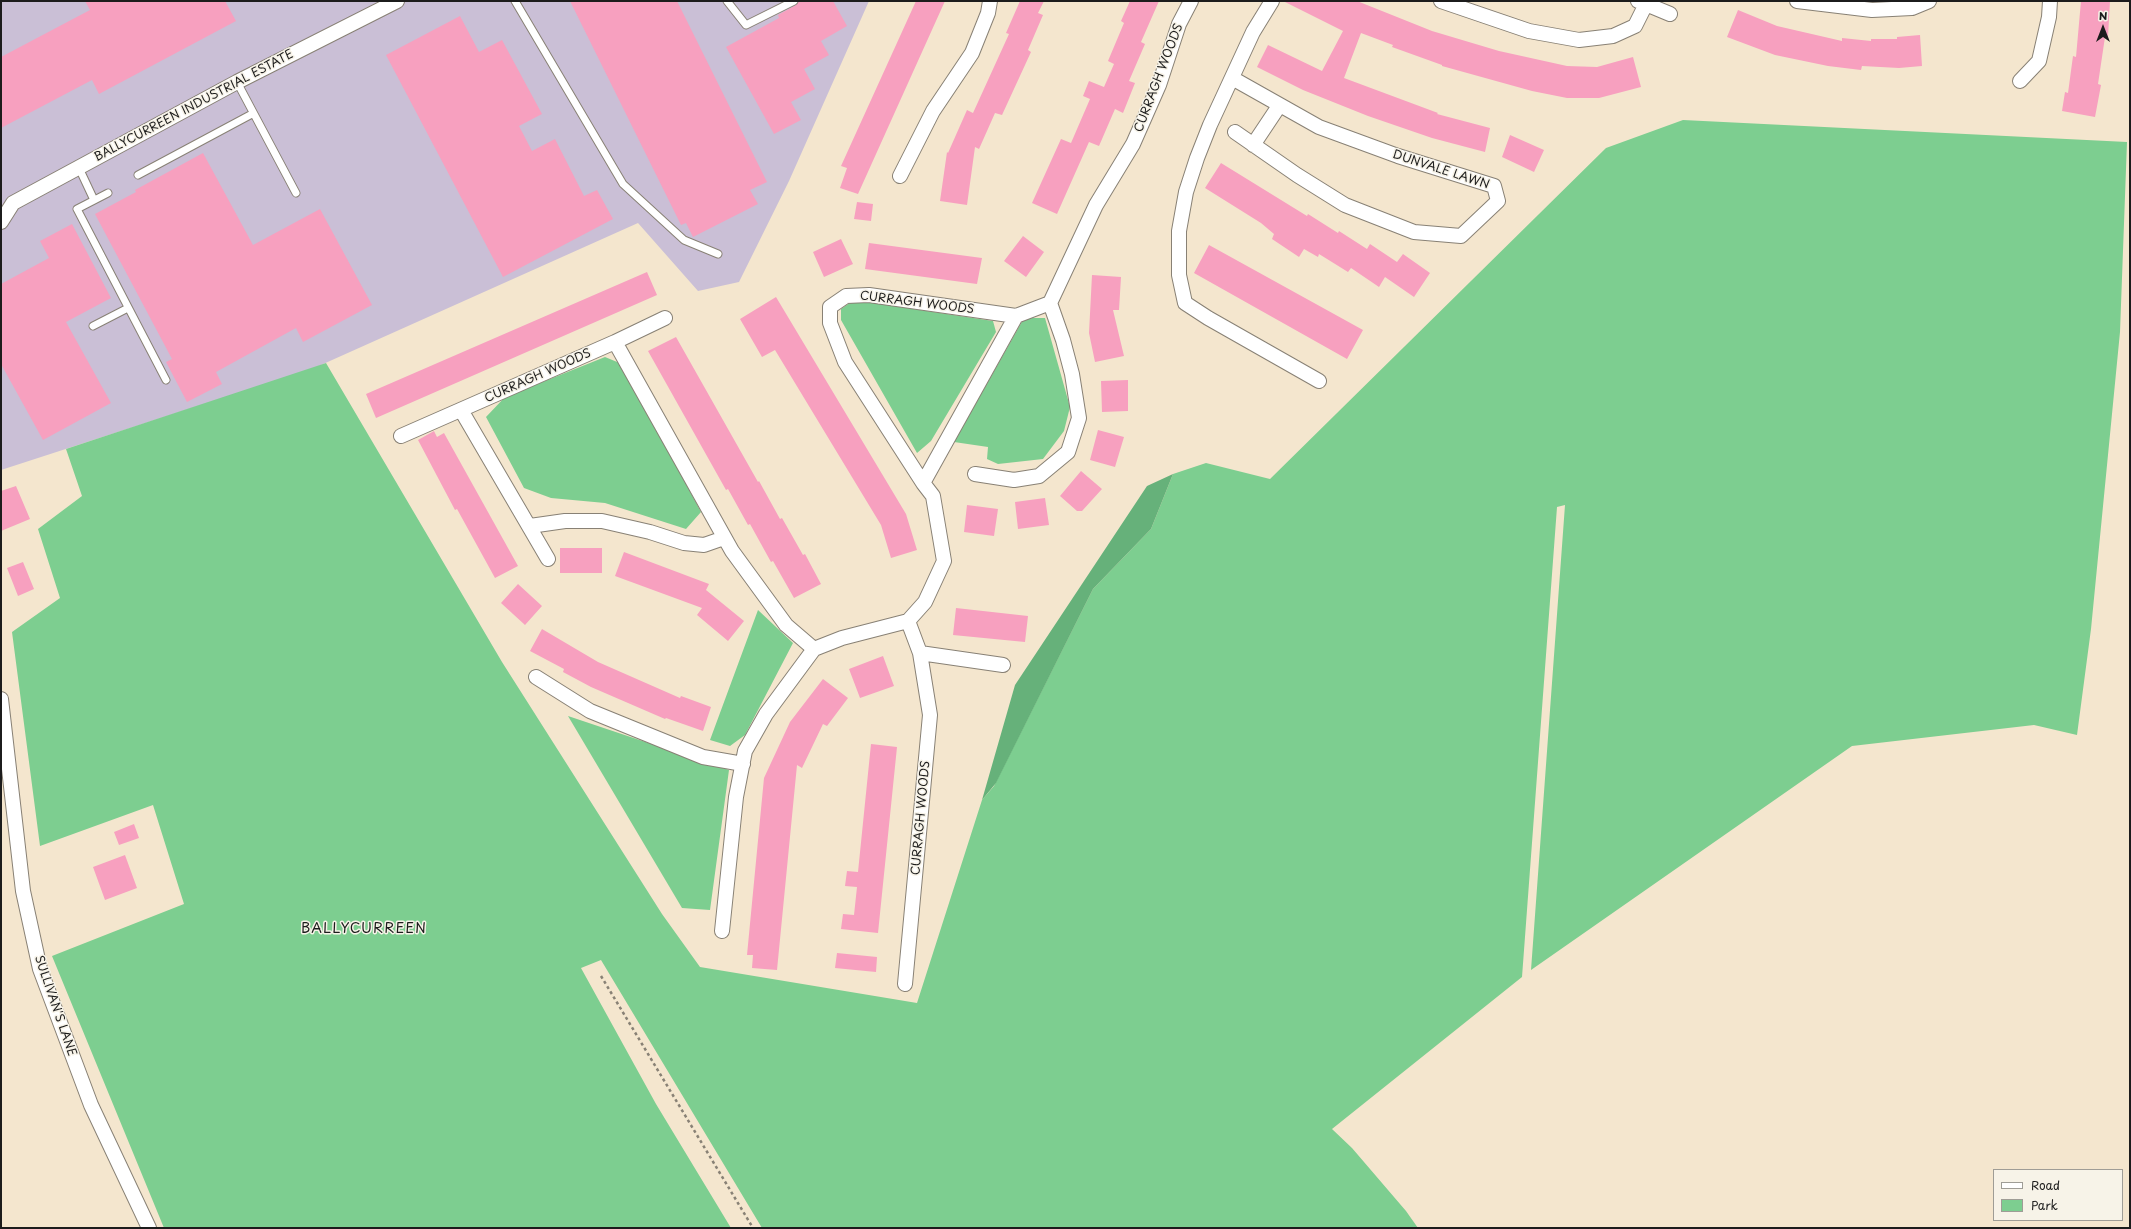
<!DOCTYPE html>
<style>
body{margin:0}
#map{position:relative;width:2131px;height:1229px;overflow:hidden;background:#f4e6ce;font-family:"Playpen Sans",sans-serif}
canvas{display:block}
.frame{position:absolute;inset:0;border:2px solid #1c1c1c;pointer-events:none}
.legend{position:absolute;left:1993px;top:1169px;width:130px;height:52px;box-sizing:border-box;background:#f7f3e8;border:1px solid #9f9d96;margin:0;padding:5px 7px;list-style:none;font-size:12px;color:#1c1c1c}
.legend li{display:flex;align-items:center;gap:8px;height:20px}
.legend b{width:20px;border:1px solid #9f9d96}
.north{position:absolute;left:2083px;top:8px;width:40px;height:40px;-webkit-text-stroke:3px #f7f3e8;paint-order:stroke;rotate:0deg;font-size:11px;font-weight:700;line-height:16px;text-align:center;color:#1c1c1c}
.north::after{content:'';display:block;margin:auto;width:14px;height:18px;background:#1c1c1c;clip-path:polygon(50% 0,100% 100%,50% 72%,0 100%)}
</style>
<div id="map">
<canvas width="2131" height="1229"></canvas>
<div class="frame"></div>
<ul class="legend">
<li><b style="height:5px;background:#fff"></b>Road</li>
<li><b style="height:11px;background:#7dce90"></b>Park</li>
</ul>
<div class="north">N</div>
</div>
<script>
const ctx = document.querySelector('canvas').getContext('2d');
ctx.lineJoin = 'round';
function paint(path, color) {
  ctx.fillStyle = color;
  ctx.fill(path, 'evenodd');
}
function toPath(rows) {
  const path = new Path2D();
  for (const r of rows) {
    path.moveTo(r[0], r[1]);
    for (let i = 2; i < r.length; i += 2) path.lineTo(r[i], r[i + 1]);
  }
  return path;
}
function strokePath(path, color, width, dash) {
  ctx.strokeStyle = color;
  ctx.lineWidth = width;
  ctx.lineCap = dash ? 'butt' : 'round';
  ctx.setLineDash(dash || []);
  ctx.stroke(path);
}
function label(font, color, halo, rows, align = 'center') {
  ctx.font = font + ' "Playpen Sans",sans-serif';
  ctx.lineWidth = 3;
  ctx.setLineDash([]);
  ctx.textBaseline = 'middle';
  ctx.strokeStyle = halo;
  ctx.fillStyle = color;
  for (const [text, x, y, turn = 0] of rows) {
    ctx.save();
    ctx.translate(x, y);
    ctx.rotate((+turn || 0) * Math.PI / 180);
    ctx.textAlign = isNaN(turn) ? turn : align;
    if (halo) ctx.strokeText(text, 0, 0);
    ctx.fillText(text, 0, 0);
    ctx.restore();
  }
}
const industrial = toPath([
 [1,1,869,1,789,181,739,282,698,291,638,223,312,369,1,470]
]);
const green = toPath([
 [1683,120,2127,142,2120,332,2091,629,2077,735,2034,725,1852,746,1531,970,1565,505,1557,507,1522,977,1332,1129,1352,1148,1406,1211,1418,1228,762,1228,601,960,581,968,656,1104,731,1228,164,1228,52,956,184,904,153,805,40,846,12,632,60,598,38,529,82,496,66,449,326,363,502,662,662,914,700,967,917,1003,982,800,994,786,1093,589,1151,529,1173,474,1206,463,1270,479,1606,148],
 [854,300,993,321,996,332,931,441,917,453,841,320,841,309],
 [1024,318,1045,318,1070,407,1064,431,1043,459,998,464,987,459,988,447,954,442],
 [605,357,622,364,701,512,686,529,605,503,551,498,524,488,486,417,505,397],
 [758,610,793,643,745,735,730,746,710,740],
 [568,716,729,770,710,910,682,908]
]);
const forest = toPath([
 [1173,474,1151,529,1093,589,996,783,982,800,1015,685,1147,486]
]);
const building = toPath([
 [85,1,225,1,236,21,99,94,92,80,1,128,1,57,90,10],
 [570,1,677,1,767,182,750,190,758,204,693,237,686,223,681,225],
 [799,1,833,1,847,26,821,41,829,55,804,69,815,89,791,102,801,120,774,134,726,47,779,18,778,15,796,5],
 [916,1,945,1,858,194,840,188,847,168,841,166],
 [1020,1,1044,1,1038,13,1043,15,1028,50,1031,52,1002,115,995,113,979,149,975,147,967,205,940,201,947,152,948,153,967,110,973,113,1009,34,1006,33],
 [1130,1,1159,1,1141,42,1145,44,1129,81,1135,83,1123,113,1115,109,1099,146,1089,142,1057,214,1032,203,1061,139,1071,143,1090,99,1083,96,1089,81,1104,87,1114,64,1108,61,1124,23,1121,21],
 [1283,1,1357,1,1432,31,1499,51,1567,66,1597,67,1633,57,1641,87,1599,98,1567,98,1532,91,1442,66,1442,65,1392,47,1393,45,1361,33,1344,78,1438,113,1437,114,1490,128,1485,152,1432,138,1368,116,1303,90,1257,67,1268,45,1322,71,1343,31],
 [2081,1,2110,1,2108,37,2105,37,2098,84,2101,85,2095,117,2062,111,2065,92,2068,93,2073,56,2076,57],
 [1738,10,1777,26,1842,41,1842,38,1871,41,1871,39,1897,39,1897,37,1920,35,1922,66,1899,68,1862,66,1861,70,1828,66,1775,55,1727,37],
 [460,16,479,52,502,40,542,114,519,126,532,151,555,139,584,196,597,190,613,219,503,277,386,55],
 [1510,135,1544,150,1534,172,1502,157],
 [203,153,253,245,320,209,372,305,303,342,296,328,216,372,222,384,187,402,166,362,172,359,95,214,136,192,135,190],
 [1221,163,1307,216,1308,214,1338,233,1339,231,1367,249,1370,244,1397,262,1403,254,1430,273,1414,297,1385,277,1379,287,1351,268,1348,272,1319,254,1318,257,1304,249,1299,257,1272,239,1274,234,1261,223,1205,188],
 [857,202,873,204,871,221,854,219],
 [72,224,111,298,66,322,111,403,43,440,1,364,1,284,49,258,40,241],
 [1023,236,1044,252,1026,277,1004,261],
 [841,239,853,264,824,277,813,252],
 [869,243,982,258,977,284,865,269],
 [1209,245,1363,330,1347,359,1194,273],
 [647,272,657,295,376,418,366,394],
 [1092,275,1121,277,1119,310,1113,310,1124,356,1095,362,1089,333],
 [776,297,906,514,917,550,891,558,881,525,775,350,762,357,740,319],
 [676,337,758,482,759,481,780,519,782,518,803,555,805,554,821,584,794,598,773,561,771,562,750,524,748,525,728,489,726,490,648,351],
 [1128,380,1128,411,1102,412,1101,381],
 [1098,430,1124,437,1115,467,1090,460],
 [434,431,437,437,444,433,518,566,495,578,457,509,455,510,418,440],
 [1081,471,1102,489,1082,511,1077,511,1060,496],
 [16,486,30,519,1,531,1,491],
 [1045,498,1049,525,1018,529,1015,502],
 [967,505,998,509,994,536,964,532],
 [560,548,602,548,602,573,560,573],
 [624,552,709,584,706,590,744,621,728,641,697,615,702,608,615,576],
 [23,562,34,589,18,596,7,568],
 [518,584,542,606,525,625,501,603],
 [956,608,1028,616,1025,642,953,635],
 [542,629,598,662,680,698,681,696,711,707,703,731,666,718,665,719,591,687,563,672,564,669,530,651],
 [883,656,894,686,860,698,849,669],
 [823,679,848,698,827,726,823,724,802,768,797,765,777,970,752,968,753,955,747,955,764,778,790,722],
 [871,744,897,747,878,933,841,929,843,914,854,915,857,887,845,886,847,871,858,872],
 [134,824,139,838,119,845,114,832],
 [125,855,137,888,105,900,93,867],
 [837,953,877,957,876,972,835,968]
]);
const path = toPath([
 [601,976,753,1228]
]);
const lane = toPath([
 [515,1,623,184,684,240,718,254],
 [727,1,746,25,794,1],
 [237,82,296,193],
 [79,168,94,200],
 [138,175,252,114],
 [108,193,77,209,166,380],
 [93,326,128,308]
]);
const street = toPath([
 [1272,1,1253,32,1210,125,1197,158,1186,192,1179,231,1179,275,1185,303,1208,318,1319,381],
 [1441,1,1529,31,1579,40,1613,36,1635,26,1646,4,1638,1],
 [1797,1,1872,10,1912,8,1929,1],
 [1646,4,1670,14],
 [1232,78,1319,127,1398,156,1494,186,1498,201,1461,236,1414,232,1345,205,1297,175,1235,132],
 [2020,81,2039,61,2049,17,2050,1],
 [1253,145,1279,106],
 [900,176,933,111,972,53,988,13,990,1],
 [1,222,13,203,237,82,397,1],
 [615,342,732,551,786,625,814,649],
 [461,410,548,559],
 [401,436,615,342,665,318],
 [975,474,1014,480,1039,476,1068,452,1079,418,1072,374,1063,340,1050,303],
 [923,483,845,362,830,323,830,307,846,296,869,295,1016,316],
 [530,526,565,521,602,521,650,532,684,543,704,545,724,538],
 [920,653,1003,665],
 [536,677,590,711,703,757,743,764],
 [1,699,23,891,40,969,91,1105,149,1228],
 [722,931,736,797,745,751,766,714,814,649,842,638,908,621,925,602,944,561,933,496,923,483,1016,316,1050,303,1096,205,1133,144,1159,85,1179,24,1191,1],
 [905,984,930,715,920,653,908,621]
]);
const streetNames = [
 ["CURRAGH WOODS",1159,78,-69],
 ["BALLYCURREEN INDUSTRIAL ESTATE",194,106,-28],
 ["DUNVALE LAWN",1441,170,18],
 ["CURRAGH WOODS",917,303,7],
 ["CURRAGH WOODS",538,376,-24],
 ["CURRAGH WOODS",921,818,-85],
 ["SULLIVAN'S LANE",55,1006,71]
];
const quarterNames = [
 ["BALLYCURREEN",364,929]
];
paint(industrial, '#cabfd6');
paint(green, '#7dce90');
paint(forest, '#66b17a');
paint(building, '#f7a0bf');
strokePath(lane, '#888175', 9);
strokePath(street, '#888175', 16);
strokePath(path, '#888175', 2.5, [3, 3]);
strokePath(lane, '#fff', 7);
strokePath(street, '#fff', 14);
label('12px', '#1c1c1c', '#f7f3e8', streetNames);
ctx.letterSpacing = '1px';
label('14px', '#1c1c1c', '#f7f3e8', quarterNames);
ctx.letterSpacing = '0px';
</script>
